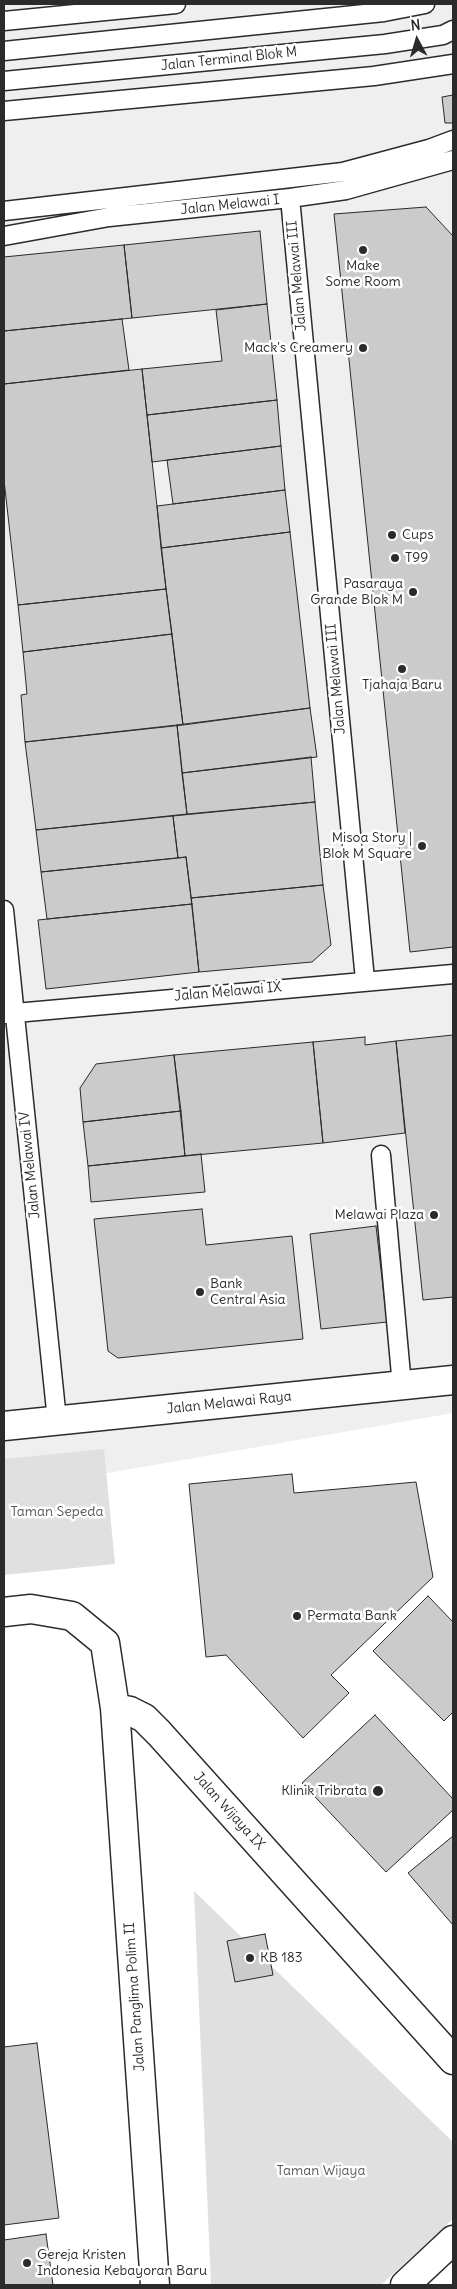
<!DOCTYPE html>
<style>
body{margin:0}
#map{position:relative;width:457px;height:2289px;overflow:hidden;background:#fff;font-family:Delius,sans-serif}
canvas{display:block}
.frame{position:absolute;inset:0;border:5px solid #2b2b2b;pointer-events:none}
.north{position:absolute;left:392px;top:15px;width:50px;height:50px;-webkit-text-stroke:4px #fff;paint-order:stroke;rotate:354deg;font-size:14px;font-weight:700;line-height:20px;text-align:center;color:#2b2b2b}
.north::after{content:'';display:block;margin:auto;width:18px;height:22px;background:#2b2b2b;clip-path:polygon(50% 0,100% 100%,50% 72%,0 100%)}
</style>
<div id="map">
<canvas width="457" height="2289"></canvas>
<div class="frame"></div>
<div class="north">N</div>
</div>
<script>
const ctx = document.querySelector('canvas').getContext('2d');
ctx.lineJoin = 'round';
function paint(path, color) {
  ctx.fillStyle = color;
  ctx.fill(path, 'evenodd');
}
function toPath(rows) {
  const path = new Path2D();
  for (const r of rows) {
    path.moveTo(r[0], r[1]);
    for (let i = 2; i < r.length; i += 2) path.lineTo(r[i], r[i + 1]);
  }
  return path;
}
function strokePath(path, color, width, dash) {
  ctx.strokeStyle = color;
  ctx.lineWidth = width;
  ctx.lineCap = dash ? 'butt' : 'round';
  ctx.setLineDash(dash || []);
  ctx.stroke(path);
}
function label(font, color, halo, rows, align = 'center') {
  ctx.font = font + ' Delius,sans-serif';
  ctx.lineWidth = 5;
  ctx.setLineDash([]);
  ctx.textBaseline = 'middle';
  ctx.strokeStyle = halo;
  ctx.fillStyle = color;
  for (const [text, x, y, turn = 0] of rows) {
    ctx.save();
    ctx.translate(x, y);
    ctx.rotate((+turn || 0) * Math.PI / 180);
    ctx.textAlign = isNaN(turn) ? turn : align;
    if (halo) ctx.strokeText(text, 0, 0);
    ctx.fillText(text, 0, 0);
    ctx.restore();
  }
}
const built = toPath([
 [4,4,453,4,453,1413,4,1491]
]);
const green = toPath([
 [104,1449,115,1564,4,1575,4,1459],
 [194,1891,453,2142,453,2219,381,2285,211,2285]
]);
const building = toPath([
 [453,95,453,123,445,123,442,97,453,95],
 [426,207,453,236,453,947,410,952,334,214,426,207],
 [260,231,267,304,132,318,124,245,260,231],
 [124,245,132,318,4,331,4,257,124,245],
 [267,304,277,400,147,415,142,369,222,361,216,310,267,304],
 [122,319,129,370,4,384,4,331,122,319],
 [142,369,166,589,18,605,4,480,4,384,142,369],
 [277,400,281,446,152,462,147,415,277,400],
 [281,446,285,490,173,504,167,460,281,446],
 [285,490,290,532,161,548,157,506,285,490],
 [290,532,310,708,183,725,161,548,290,532],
 [166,589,172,634,23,652,18,605,166,589],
 [172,634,183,725,25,742,21,695,27,694,23,652,172,634],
 [310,708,317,757,182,773,177,725,310,708],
 [177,725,187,814,36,830,25,742,177,725],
 [311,757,315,802,187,814,182,773,311,757],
 [315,802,323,885,191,898,186,857,178,858,173,816,315,802],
 [173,816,178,858,41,872,36,830,173,816],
 [186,857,192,904,47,919,41,872,186,857],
 [323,885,331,945,312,962,199,972,191,898,323,885],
 [192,904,199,972,46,989,38,920,192,904],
 [453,1035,453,1297,423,1300,396,1041,453,1035],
 [365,1037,365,1045,396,1041,405,1133,323,1143,313,1042,365,1037],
 [313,1042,323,1143,185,1156,174,1055,313,1042],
 [174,1055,181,1111,83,1122,80,1088,96,1064,174,1055],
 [181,1111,185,1156,88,1166,83,1122,181,1111],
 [201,1154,205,1192,91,1202,88,1166,201,1154],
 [202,1209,206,1245,292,1236,303,1339,118,1358,108,1351,94,1219,202,1209],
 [376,1226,387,1322,321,1329,310,1234,376,1226],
 [292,1474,294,1493,416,1482,433,1577,331,1675,349,1693,303,1738,226,1655,206,1657,189,1484,292,1474],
 [428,1596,453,1622,453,1712,444,1721,373,1651,428,1596],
 [375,1715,453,1799,453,1810,386,1872,302,1783,375,1715],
 [453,1836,453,1925,408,1873,453,1836],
 [265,1934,273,1975,235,1982,227,1941,265,1934],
 [37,2043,59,2218,4,2225,4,2047,37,2043],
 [46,2234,53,2285,4,2285,4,2240,46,2234]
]);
const lane = toPath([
 [4,21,176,4],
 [4,51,384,12,425,4],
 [4,81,385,44,443,35,453,30],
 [4,111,374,76,453,64],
 [290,198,365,980],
 [4,211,343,172,429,149,453,140],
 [4,236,109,217,290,198,346,190,453,160],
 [4,910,57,1420],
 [4,1014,453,974],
 [381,1155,402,1386]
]);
const street = toPath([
 [4,1612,31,1609,72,1616,105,1643,115,1708,155,2285],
 [115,1708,130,1711,144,1718,159,1733,453,2060],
 [405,2285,453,2240]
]);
const secondary = toPath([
 [4,1426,453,1380]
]);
const markers = [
 [363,250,5,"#2b2b2b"],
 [363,348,5,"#2b2b2b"],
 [392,535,5,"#2b2b2b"],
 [395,558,5,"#2b2b2b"],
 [413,592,5,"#2b2b2b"],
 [402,669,5,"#2b2b2b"],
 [422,846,5,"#2b2b2b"],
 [434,1215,5,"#2b2b2b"],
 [200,1292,5,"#2b2b2b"],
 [297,1616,5,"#2b2b2b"],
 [378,1791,6,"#2b2b2b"],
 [250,1958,5,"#2b2b2b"],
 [27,2263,5,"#2b2b2b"]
];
const streetNames = [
 ["Jalan Terminal Blok M",229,59,-6],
 ["Jalan Melawai I",230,205,-6],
 ["Jalan Melawai III",297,276,-95],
 ["Jalan Melawai III",336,679,-95],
 ["Jalan Melawai IX",228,992,-5],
 ["Jalan Melawai IV",30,1165,-96],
 ["Jalan Melawai Raya",229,1403,-6],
 ["Jalan Wijaya IX",229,1811,48],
 ["Jalan Panglima Polim II",135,1997,-94]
];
const poiNames = [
 ["Make",363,266,"center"],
 ["Some Room",363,282,"center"],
 ["Mack's Creamery",353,348,"right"],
 ["Cups",402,535],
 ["T99",405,558],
 ["Pasaraya",403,584,"right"],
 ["Grande Blok M",403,600,"right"],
 ["Tjahaja Baru",402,685,"center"],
 ["Misoa Story |",412,838,"right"],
 ["Blok M Square",412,854,"right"],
 ["Melawai Plaza",424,1215,"right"],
 ["Bank",210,1284],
 ["Central Asia",210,1300],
 ["Permata Bank",307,1616],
 ["Klinik Tribrata",367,1791,"right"],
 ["KB 183",260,1958],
 ["Gereja Kristen",37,2255],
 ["Indonesia Kebayoran Baru",37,2271]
];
const parkNames = [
 ["Taman Sepeda",57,1512],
 ["Taman Wijaya",321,2171]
];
paint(built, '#efefef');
paint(green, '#e0e0e0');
paint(building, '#cbcbcb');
strokePath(building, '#2b2b2b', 1);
strokePath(lane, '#2b2b2b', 21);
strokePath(street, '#2b2b2b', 31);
strokePath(secondary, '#2b2b2b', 31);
strokePath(lane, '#fff', 18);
strokePath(street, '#fff', 28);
strokePath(secondary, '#fff', 28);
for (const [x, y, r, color] of markers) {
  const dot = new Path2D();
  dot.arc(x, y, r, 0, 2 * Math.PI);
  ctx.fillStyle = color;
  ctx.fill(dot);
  strokePath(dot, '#fff', 2);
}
label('14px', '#2b2b2b', '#fff', streetNames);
label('14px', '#2b2b2b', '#fff', poiNames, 'left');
label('14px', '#585858', '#fff', parkNames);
</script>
